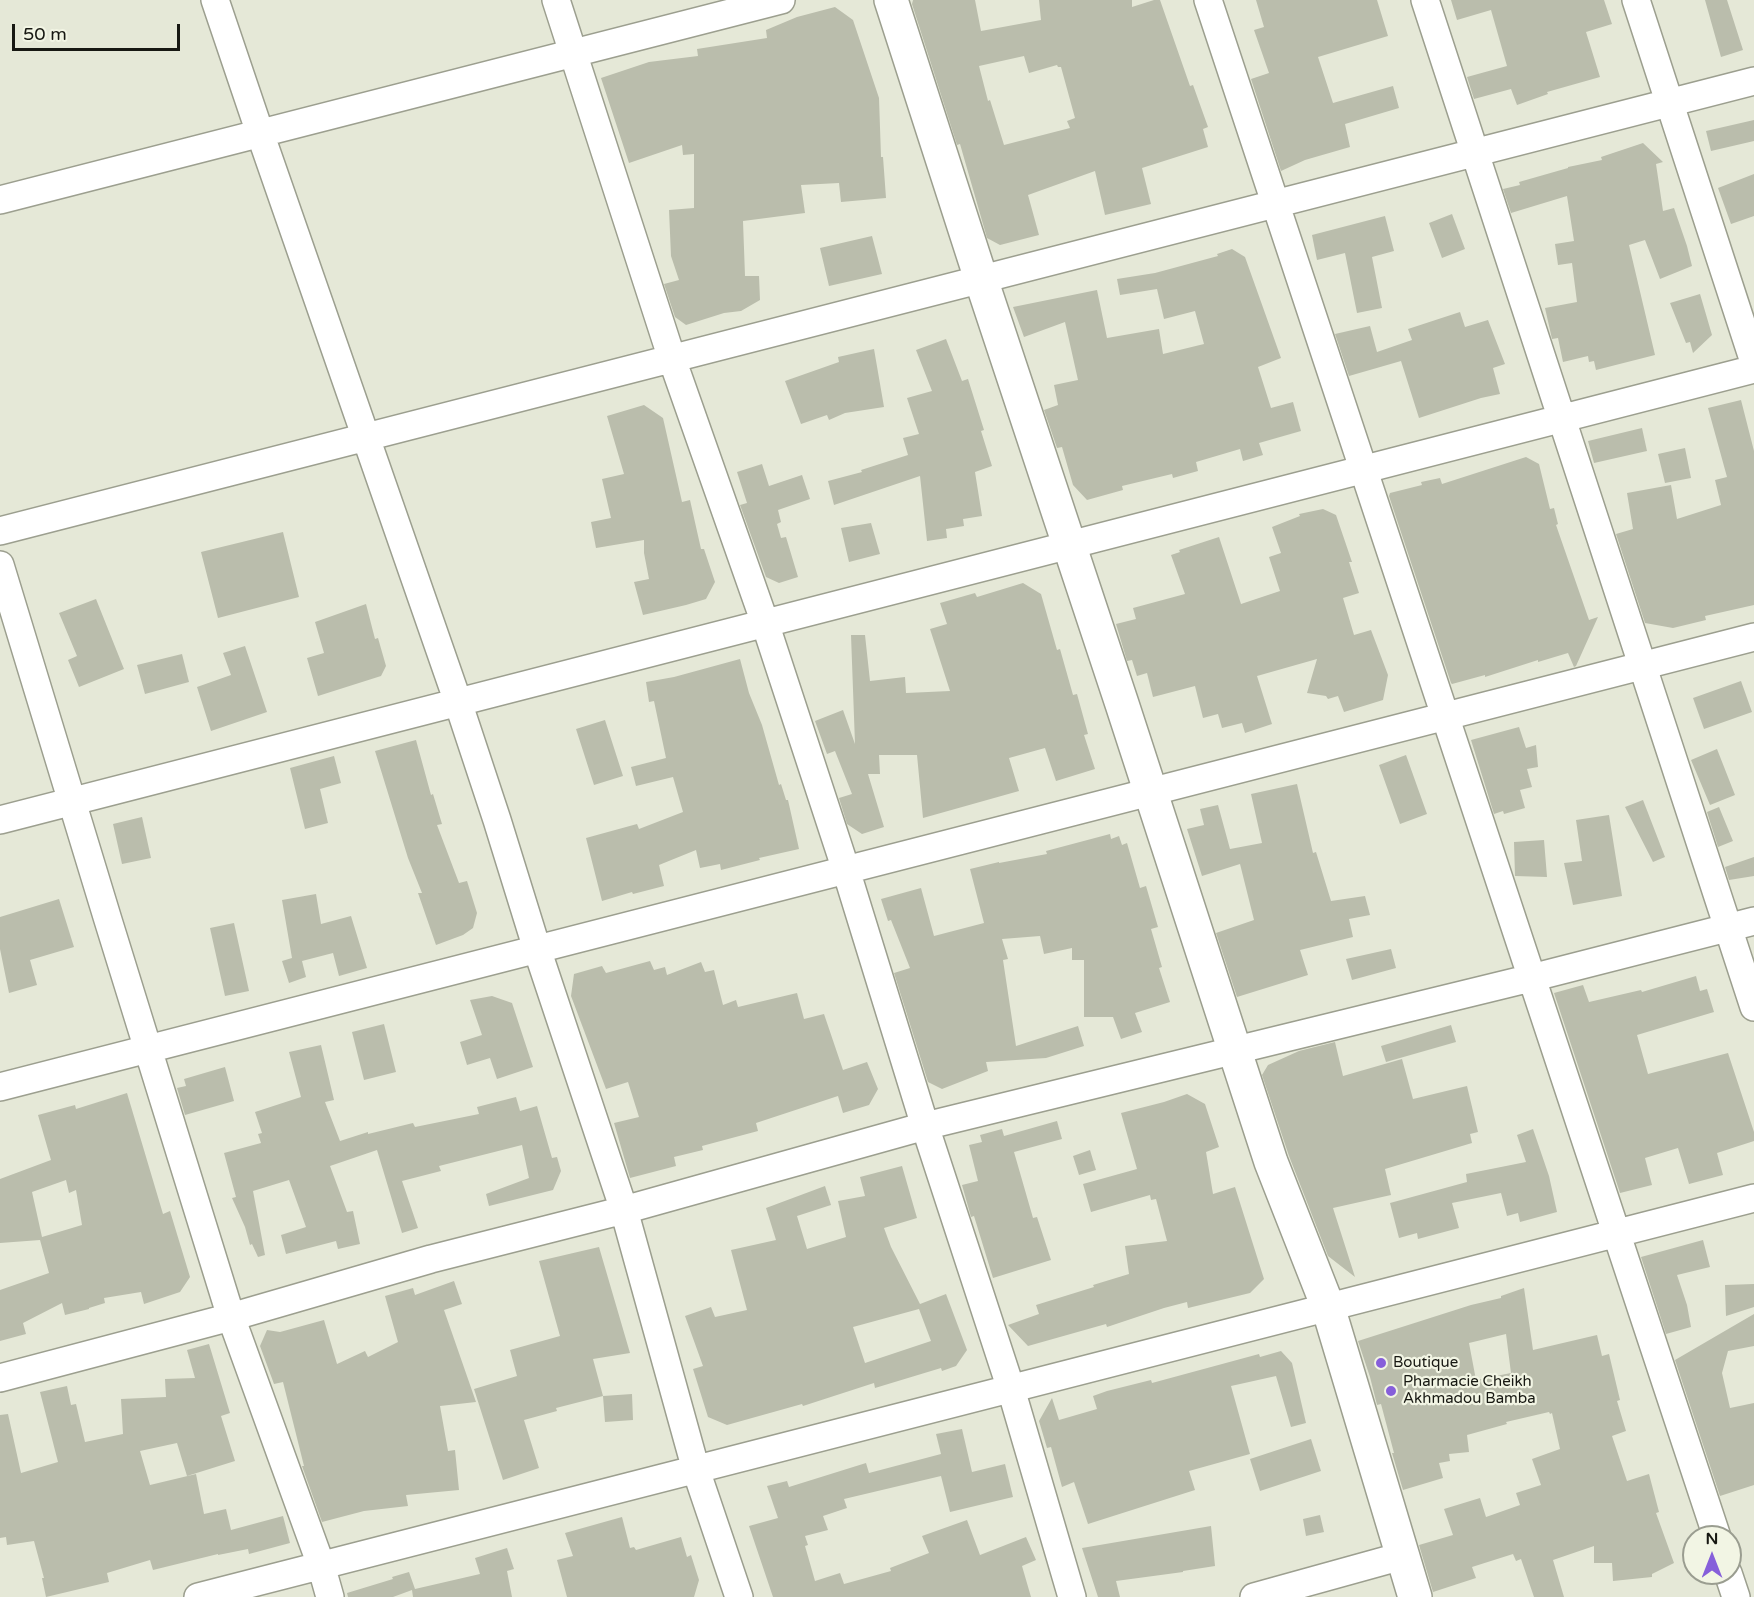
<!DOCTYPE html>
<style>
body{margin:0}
#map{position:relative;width:1754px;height:1597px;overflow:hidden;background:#e5e8d7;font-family:"Varela Round",sans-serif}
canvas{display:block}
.north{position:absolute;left:1682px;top:1525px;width:60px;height:60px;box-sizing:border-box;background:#f2f5e4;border:2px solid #9a9d90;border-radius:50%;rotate:0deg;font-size:16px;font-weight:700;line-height:24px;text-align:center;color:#171812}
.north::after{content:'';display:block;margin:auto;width:21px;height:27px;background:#865fda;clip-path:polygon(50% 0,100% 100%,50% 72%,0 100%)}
.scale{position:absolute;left:12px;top:24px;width:168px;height:27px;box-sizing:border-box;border:3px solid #171812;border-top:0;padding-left:8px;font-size:18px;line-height:21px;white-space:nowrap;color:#171812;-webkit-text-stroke:4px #f2f5e4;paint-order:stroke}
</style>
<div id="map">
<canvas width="1754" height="1597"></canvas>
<div class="north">N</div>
<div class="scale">50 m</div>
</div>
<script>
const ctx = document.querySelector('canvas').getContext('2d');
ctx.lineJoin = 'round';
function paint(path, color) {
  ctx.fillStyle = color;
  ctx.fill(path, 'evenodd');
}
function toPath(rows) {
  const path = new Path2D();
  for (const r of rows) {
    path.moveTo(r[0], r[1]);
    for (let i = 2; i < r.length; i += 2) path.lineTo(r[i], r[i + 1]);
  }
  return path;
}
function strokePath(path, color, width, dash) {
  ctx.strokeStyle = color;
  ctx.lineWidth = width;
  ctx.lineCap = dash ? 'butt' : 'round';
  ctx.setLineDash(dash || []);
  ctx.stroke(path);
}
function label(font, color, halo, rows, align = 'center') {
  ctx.font = font + ' "Varela Round",sans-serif';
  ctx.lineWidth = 4.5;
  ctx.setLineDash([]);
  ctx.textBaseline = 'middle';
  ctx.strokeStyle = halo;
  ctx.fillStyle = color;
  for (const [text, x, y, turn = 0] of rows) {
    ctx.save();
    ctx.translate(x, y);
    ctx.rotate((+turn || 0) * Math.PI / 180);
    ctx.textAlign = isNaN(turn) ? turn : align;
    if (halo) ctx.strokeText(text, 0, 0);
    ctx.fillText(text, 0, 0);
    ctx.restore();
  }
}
const building = toPath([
 [913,0,975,0,981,31,1041,20,1039,0,1132,0,1132,7,1154,0,1160,0,1190,86,1193,85,1208,127,1203,129,1208,147,1142,168,1151,204,1105,215,1095,171,1028,195,1039,235,1000,245,987,238,960,144,957,145,912,4],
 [1024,56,1029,73,1057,65,1058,67,1061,67,1075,118,1067,121,1070,128,1004,145,990,100,988,101,979,66],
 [1256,0,1377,0,1388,36,1318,57,1333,103,1393,86,1399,108,1345,124,1350,147,1305,160,1281,171,1251,79,1269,73,1254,30,1264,27],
 [1451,0,1604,0,1612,24,1586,32,1600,77,1547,92,1548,94,1517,105,1511,89,1474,99,1467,77,1507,66,1491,10,1457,20],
 [1705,0,1727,0,1743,50,1721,57],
 [835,7,853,20,879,98,881,157,883,157,886,198,841,202,839,183,801,185,805,213,743,221,745,276,759,276,760,300,741,311,724,313,686,325,675,317,664,284,679,280,671,256,669,210,694,208,694,154,683,155,682,145,629,163,601,78,649,62,698,56,697,49,767,38,766,30,797,17],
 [1754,120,1754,141,1711,151,1706,131],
 [1643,143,1663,162,1656,164,1663,211,1674,208,1687,246,1692,266,1660,279,1645,240,1629,245,1655,355,1596,370,1594,361,1589,362,1588,356,1563,362,1558,338,1552,339,1545,308,1577,302,1572,263,1558,265,1555,244,1574,241,1567,196,1511,213,1503,189,1520,185,1519,182,1568,168,1568,167,1602,160,1601,157],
 [1754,174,1754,216,1731,224,1718,188],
 [1452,214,1465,249,1442,258,1429,223],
 [1385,216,1394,251,1372,257,1382,308,1357,313,1345,253,1317,260,1312,235],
 [872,236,882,274,829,286,820,248],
 [1232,249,1245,257,1281,358,1258,367,1271,408,1293,402,1301,431,1259,443,1263,455,1243,461,1240,449,1196,462,1198,471,1173,478,1172,474,1122,486,1123,490,1087,500,1073,485,1062,447,1057,448,1044,410,1058,405,1054,385,1078,380,1065,322,1024,337,1013,307,1097,290,1107,338,1159,329,1163,354,1204,344,1195,311,1164,319,1157,289,1120,295,1117,279,1155,273,1218,256,1217,254],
 [1700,294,1712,335,1693,353,1690,342,1686,343,1670,303],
 [1460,312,1465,327,1488,320,1505,364,1493,368,1500,394,1481,398,1419,418,1401,361,1349,376,1335,334,1370,326,1377,352,1412,340,1408,329],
 [946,339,962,381,968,379,984,430,981,431,992,466,975,472,982,516,963,519,964,526,946,529,947,538,927,541,920,476,834,505,828,481,862,472,861,470,908,455,903,438,919,434,907,398,932,391,916,350],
 [874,349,884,407,845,413,829,420,827,415,801,424,785,381,839,362,838,357],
 [1741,400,1754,451,1754,605,1705,616,1706,620,1673,628,1645,623,1616,534,1633,529,1627,493,1671,485,1677,519,1721,505,1715,480,1727,477,1708,408],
 [644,405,663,418,682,502,690,500,701,549,704,549,715,582,706,599,686,605,643,615,634,582,649,579,644,553,644,540,596,548,591,522,611,518,602,479,624,474,607,416],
 [1642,428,1647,451,1594,463,1588,441],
 [1685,448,1691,478,1665,483,1658,454],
 [1526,457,1539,464,1550,509,1554,508,1558,524,1556,525,1589,620,1598,617,1576,666,1574,667,1568,653,1538,662,1538,660,1485,677,1485,675,1452,684,1451,683,1389,496,1390,493,1422,485,1421,482,1440,478,1442,484],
 [762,464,769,486,802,475,810,499,778,510,781,522,777,524,781,538,786,537,798,577,779,583,766,577,740,505,747,503,737,472],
 [1323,509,1336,515,1352,562,1349,562,1359,593,1343,598,1354,635,1371,630,1388,675,1383,700,1344,712,1338,696,1328,699,1326,696,1307,693,1317,659,1257,676,1272,724,1245,733,1242,723,1222,728,1218,714,1203,718,1195,686,1153,697,1147,673,1137,676,1132,660,1127,661,1116,624,1136,619,1133,608,1185,594,1171,555,1180,552,1179,550,1219,537,1241,604,1280,591,1269,557,1281,553,1272,527,1300,516,1299,514],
 [871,523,880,554,849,562,841,528],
 [283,532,299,597,218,618,201,552],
 [1023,583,1041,594,1057,650,1060,649,1073,695,1077,694,1088,734,1084,735,1095,769,1056,781,1045,748,1009,758,1019,791,923,818,917,755,879,755,880,774,868,774,884,827,862,834,847,824,839,798,852,794,835,751,827,754,815,721,843,710,855,744,851,635,865,635,870,681,905,677,906,693,950,691,930,629,947,624,940,603,975,593,977,597],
 [96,599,124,669,79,687,68,660,77,656,59,613],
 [366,604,375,639,378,638,386,666,381,676,318,696,307,658,324,653,315,622],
 [245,646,267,712,211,731,197,687,231,675,223,653],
 [182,654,189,682,145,694,137,665],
 [740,659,749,693,762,725,779,785,781,784,786,800,788,800,799,849,759,858,760,860,721,870,720,864,700,868,696,850,659,865,664,886,633,894,632,892,602,901,586,838,637,824,639,829,683,812,673,777,636,786,631,767,666,758,654,701,649,702,646,682,674,677],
 [1741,681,1752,712,1704,729,1693,698],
 [605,720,623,776,594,785,576,729],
 [1519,727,1526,748,1536,745,1538,767,1527,769,1532,787,1520,790,1525,808,1504,814,1503,811,1494,814,1471,740],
 [416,740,431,795,433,794,442,824,437,825,459,883,467,881,477,913,473,928,463,935,436,945,418,893,422,893,408,858,375,751],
 [1717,749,1735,795,1710,805,1691,760],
 [1406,755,1427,814,1400,824,1379,765],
 [334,756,341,783,320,789,328,823,305,829,290,768],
 [1297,784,1313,853,1316,852,1331,901,1365,896,1370,915,1349,919,1353,937,1300,950,1308,975,1237,997,1216,933,1254,920,1240,864,1202,876,1187,829,1204,825,1200,809,1218,805,1230,849,1262,843,1251,794],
 [1643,800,1665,857,1653,862,1625,807],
 [1719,807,1733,841,1718,847,1707,812],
 [1609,815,1622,896,1573,905,1564,863,1582,861,1576,820],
 [142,817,151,858,122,864,113,824],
 [1110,834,1111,839,1119,836,1122,845,1127,843,1140,888,1146,886,1158,927,1151,929,1162,967,1159,968,1170,1002,1135,1013,1142,1032,1121,1039,1113,1017,1084,1017,1084,960,1072,960,1072,948,1044,954,1040,936,1002,939,1008,959,1003,960,1016,1046,1078,1026,1084,1046,1046,1058,986,1062,988,1071,942,1089,928,1082,894,973,910,968,891,920,888,921,881,899,921,888,934,936,984,923,970,869,999,862,999,863,1047,854,1046,851],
 [1544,840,1547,877,1515,876,1514,842],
 [1754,857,1754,876,1729,880,1725,867],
 [316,894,321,924,351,916,367,968,339,976,333,953,302,961,306,977,289,983,282,961,292,958,282,900],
 [59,899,74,947,30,960,37,985,9,993,0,949,0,917],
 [234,923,249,991,225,996,210,928],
 [1391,949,1396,968,1352,980,1346,959],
 [650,961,654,970,665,967,667,975,701,962,705,972,714,970,723,1005,736,1000,738,1007,797,993,804,1019,824,1014,843,1070,867,1062,878,1089,869,1105,843,1113,838,1096,756,1123,758,1131,702,1146,703,1150,674,1157,676,1166,630,1178,614,1123,639,1117,628,1082,606,1089,571,996,574,974,602,966,606,973],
 [1696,976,1700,991,1707,989,1714,1012,1637,1035,1648,1074,1728,1053,1754,1132,1754,1141,1717,1153,1723,1175,1689,1184,1678,1148,1645,1158,1652,1185,1620,1193,1554,993,1583,985,1589,1002,1641,990,1642,992],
 [492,996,512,1003,533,1067,497,1079,490,1058,467,1065,460,1042,482,1035,470,1000],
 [384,1024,396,1072,364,1080,352,1032],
 [1451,1025,1456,1042,1386,1062,1381,1046],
 [1335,1042,1343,1076,1402,1059,1413,1099,1467,1086,1478,1132,1470,1134,1472,1143,1385,1169,1391,1195,1333,1208,1355,1277,1328,1256,1289,1156,1262,1075,1268,1065,1299,1051],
 [321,1045,334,1100,325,1102,340,1141,368,1132,368,1134,413,1123,415,1127,479,1114,477,1107,516,1097,520,1111,537,1106,552,1158,557,1157,561,1171,553,1190,489,1206,486,1194,529,1178,522,1145,439,1166,441,1171,402,1181,418,1228,402,1233,377,1150,330,1166,347,1212,353,1211,360,1244,338,1249,336,1241,286,1254,281,1235,306,1227,289,1180,253,1191,265,1255,258,1257,252,1244,250,1245,245,1227,232,1198,236,1197,224,1153,261,1143,258,1134,262,1133,255,1112,301,1097,289,1052],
 [225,1067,234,1101,185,1115,177,1088,186,1086,184,1079],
 [127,1093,163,1214,170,1211,190,1277,180,1292,144,1304,141,1292,104,1298,105,1303,89,1308,89,1309,65,1315,62,1303,23,1323,26,1334,0,1341,0,1290,49,1273,40,1240,0,1243,0,1179,51,1160,38,1115,75,1105,76,1109],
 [66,1180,69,1193,76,1190,82,1225,42,1237,32,1192],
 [1187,1094,1205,1104,1219,1147,1206,1152,1213,1194,1235,1187,1264,1279,1250,1293,1188,1308,1187,1302,1164,1308,1107,1327,1106,1324,1028,1346,1008,1325,1039,1314,1036,1305,1094,1287,1093,1285,1129,1274,1125,1246,1167,1241,1156,1199,1151,1200,1150,1195,1091,1212,1083,1184,1137,1169,1121,1113,1164,1102],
 [1057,1121,1062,1139,1014,1152,1033,1218,1037,1217,1051,1260,993,1278,974,1216,971,1217,962,1185,978,1181,969,1145,982,1142,980,1135,1002,1129,1004,1136],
 [1533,1129,1549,1176,1557,1212,1520,1222,1518,1213,1507,1216,1501,1193,1452,1203,1459,1228,1418,1239,1417,1233,1399,1238,1390,1203,1467,1182,1466,1174,1526,1162,1517,1135],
 [1090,1150,1096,1170,1079,1175,1073,1156],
 [902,1166,917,1218,884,1228,891,1247,920,1304,946,1294,967,1350,956,1366,942,1371,941,1368,875,1388,874,1383,803,1406,802,1404,727,1425,708,1417,693,1369,703,1366,685,1316,711,1307,715,1317,747,1310,731,1250,776,1240,766,1208,825,1186,831,1205,797,1216,807,1249,846,1237,838,1201,865,1196,860,1177],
 [919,1309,931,1341,865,1363,853,1327],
 [1703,1240,1710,1267,1677,1275,1687,1305,1691,1327,1666,1334,1641,1257],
 [599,1247,630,1353,593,1359,603,1396,556,1408,557,1411,524,1420,539,1468,503,1480,474,1389,517,1376,510,1350,560,1336,539,1261],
 [454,1281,462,1304,444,1310,476,1402,440,1406,448,1451,455,1450,459,1490,406,1495,408,1506,364,1511,322,1522,302,1466,304,1466,283,1382,274,1384,260,1346,267,1330,280,1332,324,1320,337,1364,365,1351,368,1357,398,1342,385,1296,413,1288,415,1295],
 [1754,1284,1754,1307,1726,1316,1725,1285],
 [1524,1288,1533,1350,1597,1335,1602,1356,1609,1354,1620,1400,1617,1401,1626,1431,1612,1436,1627,1481,1649,1474,1659,1512,1656,1513,1674,1563,1652,1574,1652,1577,1613,1581,1612,1563,1594,1563,1594,1546,1553,1560,1564,1597,1534,1597,1521,1559,1516,1561,1513,1554,1472,1567,1476,1578,1433,1592,1419,1545,1453,1535,1444,1509,1480,1498,1486,1517,1520,1505,1516,1493,1541,1485,1532,1459,1560,1449,1552,1413,1550,1414,1549,1412,1506,1422,1507,1424,1467,1435,1469,1452,1449,1454,1450,1461,1439,1463,1443,1478,1403,1490,1392,1453,1394,1453,1381,1404,1377,1405,1370,1377,1358,1341,1471,1305,1501,1298,1501,1296],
 [1506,1334,1511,1373,1476,1380,1469,1343],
 [1754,1314,1754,1346,1728,1351,1722,1373,1730,1408,1754,1403,1754,1485,1720,1496,1675,1360],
 [209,1344,230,1413,221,1416,235,1461,187,1476,177,1443,140,1451,150,1485,196,1474,204,1514,226,1509,231,1530,283,1516,290,1543,249,1554,248,1549,218,1555,218,1554,153,1570,150,1560,107,1573,109,1582,46,1597,42,1578,44,1578,34,1541,7,1545,6,1537,0,1538,0,1415,8,1414,21,1473,58,1462,40,1392,67,1386,71,1405,76,1404,85,1442,123,1434,121,1399,166,1397,165,1379,195,1378,187,1350],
 [1281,1351,1292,1363,1306,1423,1291,1427,1276,1376,1231,1386,1250,1454,1189,1471,1195,1490,1088,1524,1074,1482,1062,1487,1051,1447,1047,1448,1039,1421,1052,1398,1059,1420,1097,1409,1093,1396,1107,1391,1151,1380,1152,1383,1259,1354,1260,1357],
 [632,1394,633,1420,605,1422,603,1396],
 [962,1429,972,1472,1005,1464,1013,1497,950,1512,941,1476,844,1499,847,1508,823,1516,828,1530,805,1536,808,1545,805,1546,815,1581,840,1573,844,1584,891,1571,890,1568,929,1553,922,1536,967,1520,980,1555,1026,1537,1036,1560,1022,1566,1031,1597,773,1597,749,1526,778,1518,767,1486,787,1481,789,1487,866,1463,869,1473,941,1454,936,1434],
 [1311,1439,1321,1471,1260,1491,1250,1459],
 [1320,1515,1324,1532,1306,1536,1303,1519],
 [622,1517,630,1548,634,1547,636,1550,681,1537,687,1557,691,1555,699,1580,694,1597,567,1597,557,1560,573,1556,565,1533],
 [1211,1526,1215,1566,1183,1571,1183,1572,1116,1581,1120,1597,1098,1597,1082,1548],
 [507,1548,514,1569,507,1571,512,1597,413,1597,412,1590,393,1597,348,1597,347,1593,393,1579,392,1577,409,1572,415,1589,480,1574,475,1558]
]);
const street = toPath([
 [215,0,260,133,458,702,497,820,537,949,624,1210,696,1470,739,1597],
 [556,0,672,359,765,623,846,870,925,1126,1011,1389,1072,1597],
 [1208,0,1717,1537],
 [1425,0,1754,1007],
 [1636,0,1754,362],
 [0,200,781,0],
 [0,531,1754,81],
 [0,565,108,920,231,1317,321,1565,330,1597],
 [0,820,1754,369],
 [0,1087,1754,637],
 [0,1378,231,1317,431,1259,624,1210,925,1126,1531,978,1754,921],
 [1728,1573,1736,1597],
 [198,1597,1754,1198],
 [1254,1597,1402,1556]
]);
const secondary = toPath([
 [891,0,981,279,1122,704,1271,1162,1328,1307,1415,1597]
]);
const markers = [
 [1381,1363,6,"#865fda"],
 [1391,1391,6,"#865fda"]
];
const poiNames = [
 ["Boutique",1393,1363],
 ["Pharmacie Cheikh",1403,1382],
 ["Akhmadou Bamba",1403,1399]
];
paint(building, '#babdac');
strokePath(street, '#9c9f8f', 30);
strokePath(secondary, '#9c9f8f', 36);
strokePath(street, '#fff', 27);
strokePath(secondary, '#fff', 33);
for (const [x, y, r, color] of markers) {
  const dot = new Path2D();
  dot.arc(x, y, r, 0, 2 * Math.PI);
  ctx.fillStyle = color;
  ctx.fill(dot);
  strokePath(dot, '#f2f5e4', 2);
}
label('15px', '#171812', '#f2f5e4', poiNames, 'left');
</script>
